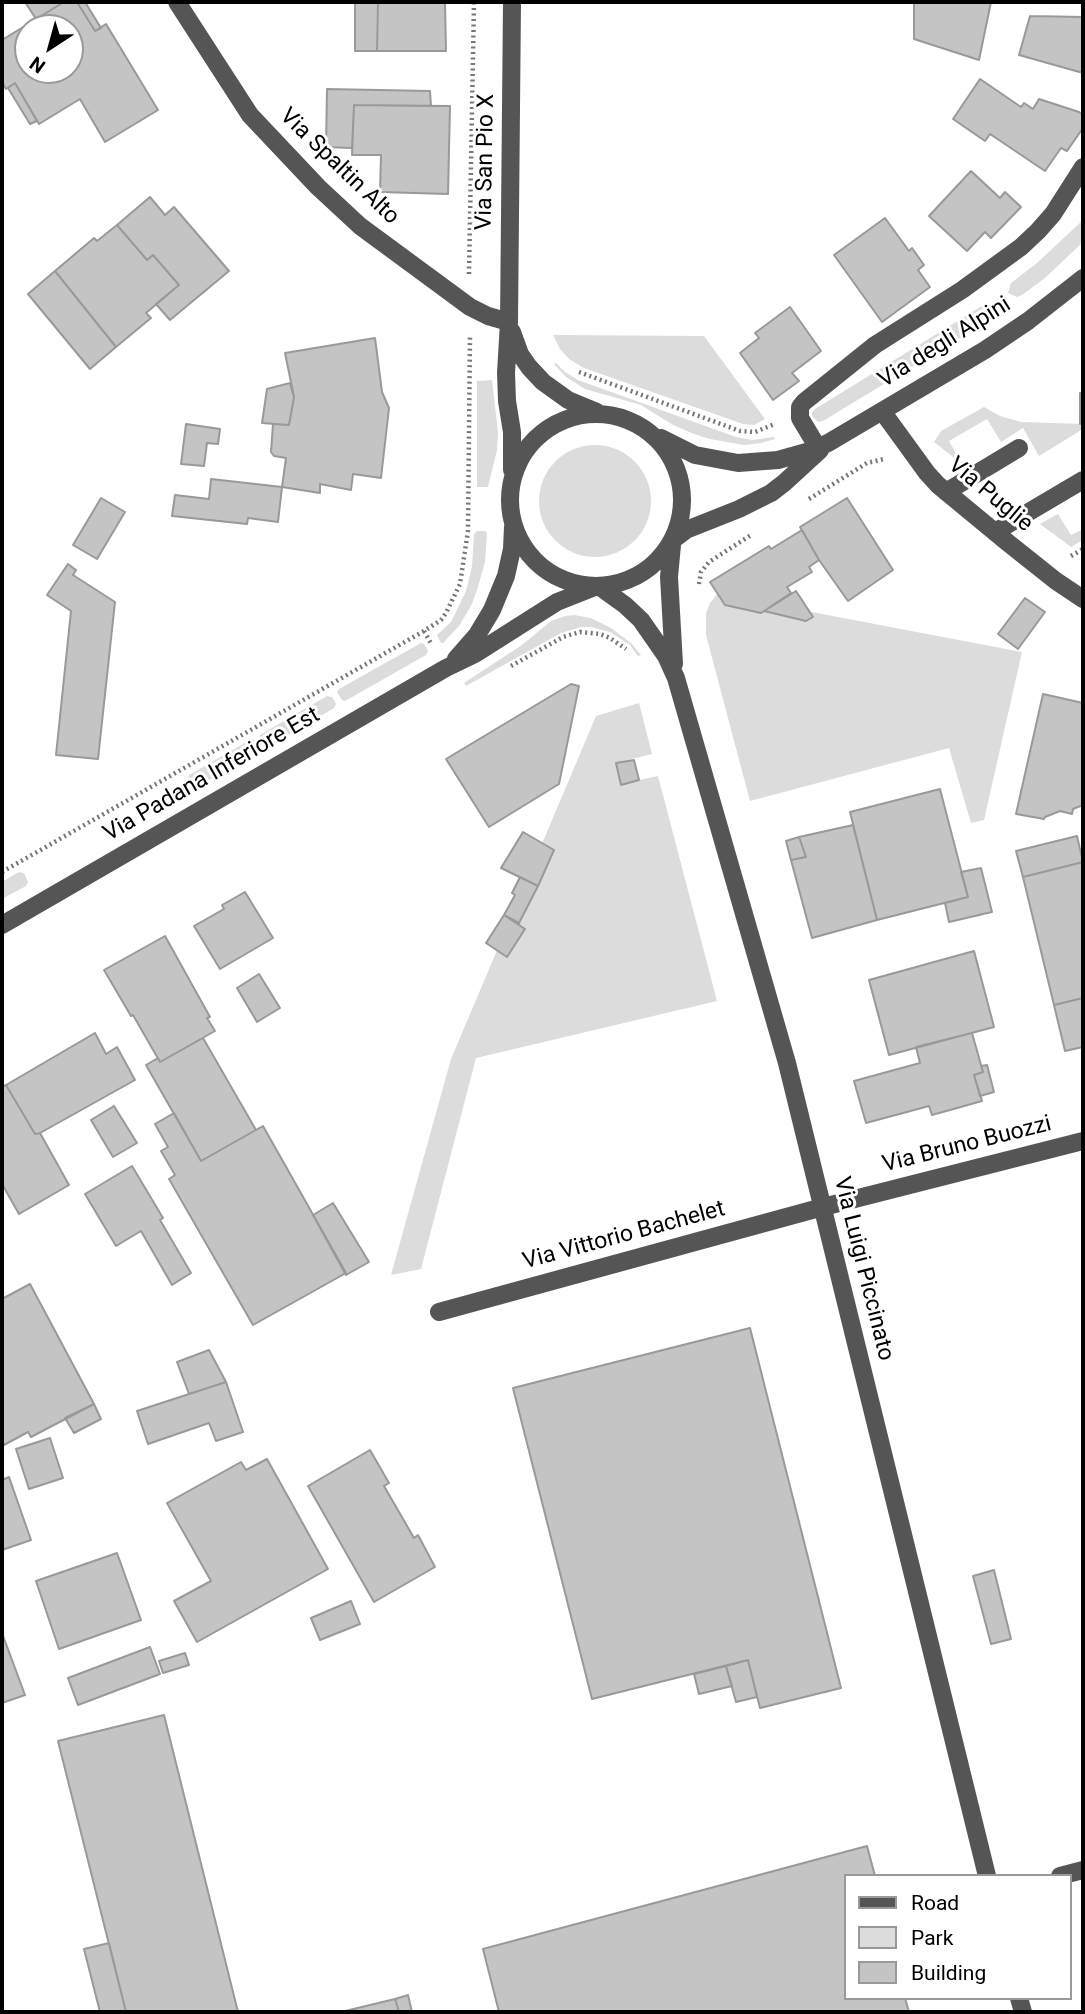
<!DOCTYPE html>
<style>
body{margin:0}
#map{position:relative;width:1085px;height:2014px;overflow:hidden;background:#fff;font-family:Roboto,sans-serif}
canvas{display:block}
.frame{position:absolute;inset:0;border:4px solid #000;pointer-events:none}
.legend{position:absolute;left:844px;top:1874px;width:228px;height:126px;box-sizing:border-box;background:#fff;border:2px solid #999;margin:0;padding:9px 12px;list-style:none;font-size:21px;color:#000}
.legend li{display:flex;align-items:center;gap:14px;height:35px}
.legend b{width:35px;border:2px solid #999}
.north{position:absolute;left:14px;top:14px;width:70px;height:70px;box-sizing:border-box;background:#fff;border:2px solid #999;border-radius:50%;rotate:216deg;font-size:19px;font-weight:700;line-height:28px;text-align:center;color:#000}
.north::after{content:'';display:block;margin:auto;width:24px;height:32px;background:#000;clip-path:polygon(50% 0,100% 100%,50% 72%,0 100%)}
</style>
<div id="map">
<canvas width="1085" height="2014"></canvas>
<div class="frame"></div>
<ul class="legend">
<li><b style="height:9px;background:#555"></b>Road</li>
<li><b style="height:19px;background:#dcdcdc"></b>Park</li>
<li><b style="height:19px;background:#c4c4c4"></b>Building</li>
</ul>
<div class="north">N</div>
</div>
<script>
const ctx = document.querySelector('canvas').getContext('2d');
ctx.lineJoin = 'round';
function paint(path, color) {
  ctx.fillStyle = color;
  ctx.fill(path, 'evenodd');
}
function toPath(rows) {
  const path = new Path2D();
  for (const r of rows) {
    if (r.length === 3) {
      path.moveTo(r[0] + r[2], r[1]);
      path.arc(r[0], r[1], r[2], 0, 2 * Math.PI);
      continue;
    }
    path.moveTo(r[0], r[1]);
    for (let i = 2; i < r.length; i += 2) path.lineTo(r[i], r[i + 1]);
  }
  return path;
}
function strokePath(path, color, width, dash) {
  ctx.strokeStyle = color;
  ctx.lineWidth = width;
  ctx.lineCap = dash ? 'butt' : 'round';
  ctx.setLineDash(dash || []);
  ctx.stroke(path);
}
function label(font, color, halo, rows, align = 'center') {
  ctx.font = font + ' Roboto,sans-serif';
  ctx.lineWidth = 6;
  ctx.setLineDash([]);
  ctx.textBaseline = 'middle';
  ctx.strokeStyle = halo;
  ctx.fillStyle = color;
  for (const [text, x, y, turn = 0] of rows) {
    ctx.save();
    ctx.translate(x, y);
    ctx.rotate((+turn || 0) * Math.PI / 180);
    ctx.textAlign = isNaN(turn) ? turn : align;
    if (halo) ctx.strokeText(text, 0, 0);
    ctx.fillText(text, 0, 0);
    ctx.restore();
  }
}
const green = toPath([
 [1083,220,1083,242,1045,278,1022,295,1017,297,1008,293,1011,283,1037,263],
 [987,305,994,310,992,317,963,336,823,421,818,422,812,416,812,413,815,409,982,306],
 [553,335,704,336,765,419,754,425,743,424,584,368,569,359,560,349],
 [556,363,565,372,578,380,736,437,752,440,774,437,775,439,761,443,744,445,710,439,694,434,673,425,641,405,585,389,566,377,554,364],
 [492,380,498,433,497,450,488,487,477,487,477,381],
 [984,407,1000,416,1021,422,1083,424,1083,429,1039,456,1023,428,1001,442,987,419,949,441,962,464,934,442,941,431],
 [595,501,56],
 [1058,514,1071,535,1083,529,1083,540,1071,547,1040,524],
 [477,531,485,531,487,534,485,562,477,590,471,606,459,626,443,643,441,643,437,635,451,622,466,591,472,567,474,534],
 [717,594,1022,652,984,820,971,823,949,748,750,801,706,635,706,613,710,603],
 [574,615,591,618,611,628,631,643,641,655,638,656,630,645,610,632,591,627,581,627,561,633,466,686,464,683,522,645,551,621,565,616],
 [421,643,424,644,428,651,426,655,345,701,342,700,337,692,339,689],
 [327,696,332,697,334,700,336,704,334,708,267,747,262,746,258,739,260,735],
 [639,703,652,754,616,763,639,780,658,776,717,1001,476,1058,421,1269,391,1275,451,1059,596,716],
 [252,739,256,740,260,748,259,751,197,787,193,787,188,779,189,775],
 [19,872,24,873,28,882,26,886,2,899,2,882]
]);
const building = toPath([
 [25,2,64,2,36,19,25,2],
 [64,2,77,2,95,31,106,24,158,110,105,142,80,99,39,124,15,83,6,89,2,82,2,40,64,2],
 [28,28,70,28,70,70,28,70,28,28],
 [77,2,85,2,101,28,95,31,77,2],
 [355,2,378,2,377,51,355,51,355,2],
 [378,2,445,2,446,51,377,51,378,2],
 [914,2,991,2,979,60,914,39,914,2],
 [1030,16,1083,17,1083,73,1019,55,1030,16],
 [980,79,1021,107,1024,103,1033,109,1039,99,1079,112,1083,115,1083,128,1067,151,1061,148,1045,171,990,134,985,141,953,119,980,79],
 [15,83,37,121,30,124,8,88,15,83],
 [327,89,430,91,431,106,354,105,352,148,326,147,327,89],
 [354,105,450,106,448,194,380,192,381,155,352,155,354,105],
 [971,171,1000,198,1005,192,1021,207,991,238,985,232,967,251,929,216,971,171],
 [150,197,165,215,174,207,229,271,170,320,156,304,179,285,153,255,147,260,117,225,150,197],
 [885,218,909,251,912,248,924,265,918,270,930,287,882,322,834,255,885,218],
 [117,225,147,260,153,255,179,285,146,313,151,318,116,347,55,271,94,238,97,241,117,225],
 [55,271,116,347,90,369,28,294,55,271],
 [790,307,821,351,792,373,799,381,773,400,740,353,759,338,755,333,790,307],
 [375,338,382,392,389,408,381,478,353,474,351,490,320,484,320,493,282,487,286,458,274,456,271,452,273,424,289,425,294,397,285,353,375,338],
 [290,383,294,397,289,425,262,423,267,389,290,383],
 [1080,393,1083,393,1083,424,1080,424,1080,393],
 [186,424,220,429,218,444,207,443,204,466,181,464,186,424],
 [211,479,282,487,278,522,248,518,247,524,172,516,175,495,209,499,211,479],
 [101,498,125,512,97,559,73,545,101,498],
 [847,498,893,570,848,601,819,560,800,527,847,498],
 [802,530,819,560,809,567,812,572,787,587,791,593,761,613,725,605,710,582,769,546,771,549,802,530],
 [68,564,76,570,73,575,115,602,98,759,56,755,71,611,47,595,68,564],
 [796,591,813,617,806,621,764,611,796,591],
 [1025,598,1045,612,1018,649,998,634,1025,598],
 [571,684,579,686,559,784,489,827,446,759,571,684],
 [1043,694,1083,703,1083,805,1073,809,1072,814,1060,811,1045,817,1044,819,1016,814,1043,694],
 [634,760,639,780,621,785,616,763,634,760],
 [940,789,968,897,877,920,850,812,940,789],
 [853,825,877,920,812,938,791,860,806,857,799,837,853,825],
 [523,832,554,850,538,886,501,868,523,832],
 [1077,836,1083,862,1023,877,1016,851,1077,836],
 [799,837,806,857,791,860,786,841,799,837],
 [1083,862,1083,998,1054,1005,1023,877,1083,862],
 [981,868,992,912,949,922,945,903,968,897,961,872,981,868],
 [520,877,538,886,519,923,504,915,515,895,512,893,520,877],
 [245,892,273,938,220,969,194,926,224,909,222,905,245,892],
 [504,915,525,929,507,957,486,943,504,915],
 [165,936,210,1017,207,1018,215,1031,160,1062,133,1015,131,1016,104,970,165,936],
 [974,951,994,1027,889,1055,869,980,974,951],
 [259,974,280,1008,257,1022,237,988,259,974],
 [1083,998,1083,1047,1065,1051,1054,1005,1083,998],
 [95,1033,106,1054,117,1047,135,1080,40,1133,35,1134,6,1085,95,1033],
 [972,1033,983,1072,974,1075,982,1101,932,1115,929,1106,866,1123,854,1081,920,1063,916,1047,972,1033],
 [203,1038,256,1130,201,1161,146,1065,158,1058,160,1062,203,1038],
 [987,1065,994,1092,980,1096,974,1075,983,1072,981,1066,987,1065],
 [6,1085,35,1134,40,1133,69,1185,19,1214,2,1184,2,1087,6,1085],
 [114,1106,137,1143,113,1157,91,1120,114,1106],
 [174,1113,201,1161,263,1126,346,1273,253,1325,169,1179,175,1175,161,1151,168,1147,155,1124,174,1113],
 [132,1166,163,1218,160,1220,191,1273,172,1285,141,1231,116,1246,85,1194,132,1166],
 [333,1203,369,1262,346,1275,313,1215,333,1203],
 [30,1284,94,1404,31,1437,28,1432,4,1445,2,1441,2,1299,30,1284],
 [750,1328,841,1688,760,1708,748,1660,592,1699,513,1388,750,1328],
 [209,1350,226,1382,189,1394,177,1362,209,1350],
 [226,1382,243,1432,216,1441,209,1423,148,1444,137,1411,226,1382],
 [94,1404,101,1419,74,1433,65,1418,94,1404],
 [50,1438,63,1478,29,1489,16,1449,50,1438],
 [370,1450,389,1483,384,1486,414,1538,418,1535,435,1567,374,1602,308,1486,370,1450],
 [267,1459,328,1569,197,1642,174,1601,211,1581,167,1503,241,1462,246,1470,267,1459],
 [9,1477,31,1540,2,1550,2,1480,9,1477],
 [117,1553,141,1620,59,1649,36,1581,117,1553],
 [994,1570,1011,1639,991,1644,973,1576,994,1570],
 [351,1601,360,1624,320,1640,311,1618,351,1601],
 [2,1633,25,1695,2,1703,2,1633],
 [150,1647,160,1674,78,1705,68,1678,150,1647],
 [185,1653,189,1665,163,1673,159,1661,185,1653],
 [748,1660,757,1697,736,1702,726,1666,748,1660],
 [726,1666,732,1686,699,1694,694,1674,726,1666],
 [164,1715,238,2012,126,2012,58,1741,164,1715],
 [867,1846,875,1876,845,1876,845,1998,905,1998,909,2012,499,2012,483,1949,867,1846],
 [109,1943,126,2012,100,2012,84,1949,109,1943],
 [408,1995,412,2012,399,2012,395,1999,408,1995],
 [395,1999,399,2012,341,2012,395,1999]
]);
const path = toPath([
 [469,274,474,2],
 [579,372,740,431,755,432,775,424],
 [809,499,867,463,884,459],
 [1071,556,1083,549],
 [699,584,701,572,709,562,751,535],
 [424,631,432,645],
 [511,666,563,637,580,632,600,634,610,638,626,649],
 [2,872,424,631,441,620,446,613,460,584,468,531,470,335]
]);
const minor = toPath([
 [177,2,250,115,318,187,360,226,470,307,488,316,509,322],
 [512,332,520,354,529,367,543,382,568,400,597,412],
 [882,411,927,473,938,485,1007,542,1056,581,1083,599],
 [596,500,86],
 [661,438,695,455,738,463,778,460,810,451,828,443,985,350,1028,321,1083,278],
 [818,448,800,418,800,407,804,402,875,345,962,290,1021,247,1038,231,1053,214,1083,167],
 [512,470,512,432,507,401,506,373,509,322,512,2],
 [946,492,1019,448],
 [995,532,1083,480],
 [674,539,686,530,739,509,771,493,784,483,820,450],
 [672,545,669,577,674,664],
 [600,587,625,605,641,620,666,656,676,678,787,1063,987,1876],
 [456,659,477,635,492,610,506,576,512,549,513,527],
 [2,925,446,668,475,654,557,602,595,587],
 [439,1312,823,1207,1083,1141],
 [1060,1876,1083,1870],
 [1019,1998,1023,2012]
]);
const streetNames = [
 ["Via San Pio X",486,162,-89],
 ["Via Spaltin Alto",339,167,44],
 ["Via degli Alpini",945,343,-32],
 ["Via Puglie",990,495,40],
 ["Via Padana Inferiore Est",212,775,-30],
 ["Via Bruno Buozzi",967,1145,-14],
 ["Via Vittorio Bachelet",624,1236,-15],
 ["Via Luigi Piccinato",863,1269,76]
];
paint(green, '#dcdcdc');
paint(building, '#c4c4c4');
strokePath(building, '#999', 2);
strokePath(path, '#777', 4.5, [2, 3.5]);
strokePath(minor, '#555', 18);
label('23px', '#000', '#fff', streetNames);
</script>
